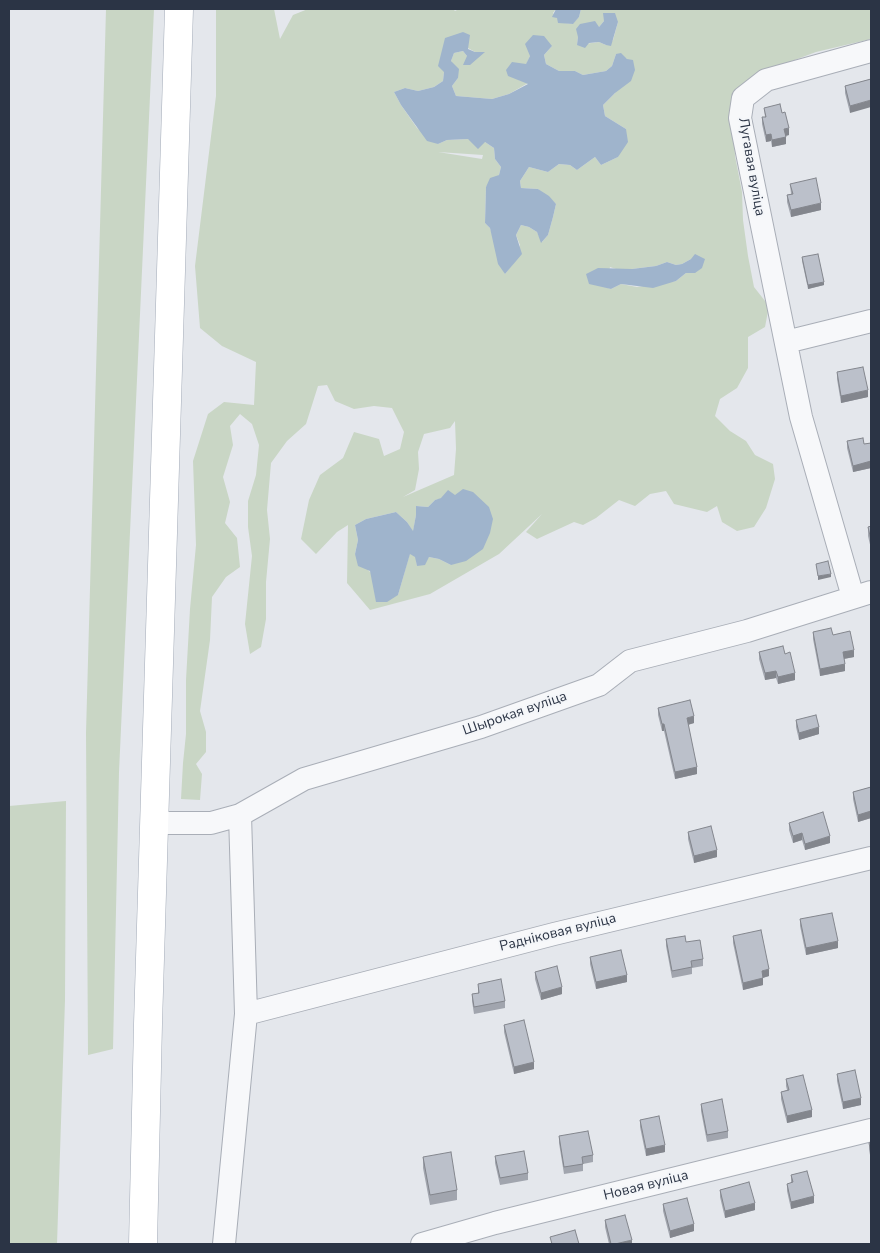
<!DOCTYPE html>
<meta charset="utf-8">
<style>
body{margin:0}
#map{position:relative;width:880px;height:1253px;overflow:hidden;background:#e4e7ec;font-family:"Nunito Sans",sans-serif}
canvas{display:block}
.frame{position:absolute;inset:0;border:10px solid #2b3445;pointer-events:none}
</style>
<div id="map">
<canvas width="880" height="1253"></canvas>
<div class="frame"></div>
</div>
<script>
const ctx = document.querySelector('canvas').getContext('2d');
ctx.lineJoin = 'round';
function paint(path, color) {
  ctx.fillStyle = color;
  ctx.fill(path, 'evenodd');
}
function toPath(rows) {
  const path = new Path2D();
  for (const r of rows) {
    path.moveTo(r[0], r[1]);
    for (let i = 2; i < r.length; i += 2) path.lineTo(r[i], r[i + 1]);
  }
  return path;
}
function strokePath(path, color, width, dash) {
  ctx.strokeStyle = color;
  ctx.lineWidth = width;
  ctx.lineCap = dash ? 'butt' : 'round';
  ctx.setLineDash(dash || []);
  ctx.stroke(path);
}
function label(font, color, halo, rows, align = 'center') {
  ctx.font = font + ' "Nunito Sans",sans-serif';
  ctx.lineWidth = 4;
  ctx.setLineDash([]);
  ctx.textBaseline = 'middle';
  ctx.strokeStyle = halo;
  ctx.fillStyle = color;
  for (const [text, x, y, turn = 0] of rows) {
    ctx.save();
    ctx.translate(x, y);
    ctx.rotate((+turn || 0) * Math.PI / 180);
    ctx.textAlign = isNaN(turn) ? turn : align;
    if (halo) ctx.strokeText(text, 0, 0);
    ctx.fillText(text, 0, 0);
    ctx.restore();
  }
}
const green = toPath([
 [106,9,154,9,119,772,113,1049,88,1055,86,733],
 [216,9,274,9,280,39,293,15,308,9,453,9,455,11,459,9,556,9,553,13,557,18,565,23,572,24,579,17,581,9,871,9,871,39,816,52,768,70,732,97,735,156,742,192,743,220,748,256,754,287,769,306,765,327,748,337,748,368,737,388,720,399,715,416,730,431,746,441,755,455,773,464,775,479,766,508,754,527,737,531,722,522,717,506,707,512,674,504,666,491,650,494,635,506,619,500,596,518,583,525,574,522,537,539,526,532,542,514,499,554,430,594,370,610,347,583,348,525,337,532,316,554,301,539,309,500,320,475,343,458,354,432,379,439,384,456,400,449,404,432,392,408,374,406,354,409,335,401,327,385,318,386,306,424,287,441,271,463,267,510,270,539,266,582,266,619,261,647,250,654,245,624,252,556,248,527,248,501,256,475,259,445,252,424,240,414,230,426,233,445,223,477,230,502,225,523,237,538,240,567,226,577,212,597,210,640,200,711,206,732,206,752,196,764,202,774,200,800,181,799,183,763,186,734,186,680,190,609,196,545,193,461,208,414,224,402,254,405,256,362,222,346,200,328,195,266,216,96],
 [604,21,618,22,613,40,606,45,599,42,577,45,578,37,599,27],
 [463,32,468,48,475,52,484,52,467,56,463,51,454,53,451,61,458,78,452,86,456,96,492,99,509,94,528,83,519,80,530,56,552,46,544,55,546,64,559,71,575,71,583,75,606,71,612,66,616,54,627,59,615,93,603,105,605,116,626,129,618,157,601,165,595,157,577,170,570,165,559,164,548,172,529,167,520,181,521,188,538,189,556,204,553,217,548,235,542,242,537,232,529,227,521,225,516,235,520,245,512,265,505,274,490,228,485,223,486,187,499,175,501,167,495,159,494,148,485,142,468,139,447,140,438,144,417,128,401,105,394,92,405,88,418,91,434,87,443,81,444,72],
 [438,152,483,155,482,159],
 [691,259,686,273,676,281,637,287,621,284,611,289,605,287,610,267,619,270,632,269,656,266,667,262,676,265,682,264],
 [455,421,456,449,454,475,403,497,415,490,419,469,418,452,424,434,450,428],
 [455,495,451,565,439,559,429,557,417,566,416,557,410,553,398,595,369,571,355,554,358,540,355,525,366,519,396,512,407,522,413,532,416,515,416,506,428,507,435,500],
 [66,801,65,1000,57,1244,9,1244,9,806]
]);
const water = toPath([
 [556,9,581,9,579,17,573,24,558,23,557,18,552,17],
 [603,13,615,13,618,22,611,46,606,45,599,42,589,43,585,48,577,45,578,37,576,29,580,24,595,21,599,27,604,21],
 [463,32,470,35,468,49,475,52,485,52,470,65,463,65,467,56,463,51,454,53,451,61,459,69,458,78,452,86,456,96,492,99,509,94,528,84,508,76,506,70,512,62,526,64,530,56,525,44,533,35,544,36,552,46,544,55,546,64,559,71,575,71,583,75,606,71,612,66,616,54,621,53,627,59,633,60,635,70,631,81,615,93,603,105,605,116,626,129,628,142,618,157,601,165,595,157,577,170,570,165,559,164,548,172,529,167,520,181,521,188,538,189,549,196,556,204,553,217,548,235,541,243,537,232,529,227,521,225,516,235,522,254,505,274,498,264,490,228,485,223,486,187,490,178,499,175,501,167,495,159,494,148,485,142,478,149,468,139,447,140,438,144,427,141,401,105,394,92,405,88,418,91,434,87,443,81,444,72,438,66,445,38],
 [695,254,705,259,702,268,695,273,686,273,676,281,653,288,621,284,611,289,589,284,586,274,598,268,632,269,656,266,667,262,676,265,682,264,691,259],
 [463,489,473,492,489,507,493,519,490,533,483,549,466,561,451,565,439,559,429,557,425,565,417,566,415,557,410,554,398,595,387,602,376,602,370,571,358,566,355,554,358,540,355,525,366,519,396,512,407,522,413,531,416,515,416,506,428,507,435,500,441,498,448,490,455,495]
]);
const minor = toPath([
 [786,342,871,321],
 [853,597,801,417,740,118,743,98,766,80,871,51],
 [155,823,211,823,240,815,304,779,481,727,599,685,630,661,747,631,871,592],
 [246,1014,554,934,871,858],
 [224,1244,246,1014,240,815],
 [422,1244,495,1223,871,1130]
]);
const major = toPath([
 [143,1244,148,1024,179,9]
]);
const wall = toPath([
 [871,79,850,113,845,93,845,86],
 [764,108,789,135,786,136,786,144,772,147,771,141,766,142,762,124,762,117,765,117],
 [790,184,821,210,791,217,787,202,787,195,791,194],
 [802,257,824,285,808,289,802,261],
 [837,372,868,397,841,403,837,379],
 [847,441,864,444,871,443,871,468,853,472,847,448],
 [871,526,871,549,868,536,868,527],
 [813,632,833,635,854,657,844,659,845,671,820,676,813,639],
 [759,652,785,654,795,680,778,684,776,678,765,680,759,659],
 [658,708,694,723,688,725,697,774,675,779,664,731,662,731,658,715],
 [796,720,819,734,799,740,796,727],
 [871,787,871,818,858,822,853,799,853,792],
 [789,823,830,843,805,850,802,840,793,843,789,830],
 [688,832,717,857,694,863,688,839],
 [800,919,838,948,806,955,800,926],
 [733,936,769,976,763,978,763,985,743,990,733,943],
 [666,939,686,942,703,959,703,966,692,968,692,974,672,978,666,946],
 [590,957,627,982,596,989,590,964],
 [535,972,562,994,541,1000,535,979],
 [478,984,505,1001,505,1008,474,1014,472,1001,472,994,478,993],
 [504,1025,534,1069,514,1074,504,1032],
 [837,1074,861,1105,843,1109,837,1081],
 [786,1079,812,1117,787,1123,781,1099,781,1092,787,1090,786,1086],
 [701,1104,728,1131,728,1138,707,1142,701,1111],
 [640,1120,665,1152,646,1156,640,1127],
 [559,1136,593,1155,593,1162,583,1164,583,1171,564,1174,559,1143],
 [871,1142,871,1160,869,1150,869,1143],
 [495,1156,528,1173,528,1180,500,1185,495,1163],
 [423,1157,457,1190,457,1200,430,1205,423,1168],
 [791,1175,814,1203,791,1209,787,1191,787,1184,791,1183],
 [720,1190,755,1210,725,1218,720,1197],
 [663,1204,694,1231,670,1238,663,1211],
 [605,1220,632,1244,609,1244,605,1227]
]);
const shadedWall = toPath([
 [871,100,871,107,850,113,850,106],
 [789,128,789,135,784,136,784,129],
 [771,134,771,141,766,142,766,135],
 [786,137,786,144,772,147,772,140],
 [821,203,821,210,791,217,791,210],
 [824,282,824,285,808,289,808,285],
 [868,390,868,397,841,403,841,396],
 [871,461,871,468,853,472,853,466],
 [831,574,831,577,818,580,818,576],
 [854,650,854,657,843,659,843,652],
 [845,664,845,671,820,676,820,669],
 [776,671,776,678,765,680,765,673],
 [795,673,795,680,778,684,778,677],
 [694,716,694,723,687,725,687,718],
 [662,724,664,724,664,731,662,731],
 [819,727,819,734,799,740,799,733],
 [697,767,697,774,675,779,675,772],
 [871,811,871,818,858,822,858,815],
 [802,833,802,840,793,843,793,836],
 [830,836,830,843,805,850,805,844],
 [717,850,717,857,694,863,694,856],
 [838,941,838,948,806,955,806,948],
 [769,969,769,976,762,978,762,971],
 [627,975,627,982,596,989,596,982],
 [763,978,763,985,743,990,743,983],
 [562,987,562,994,541,1000,541,993],
 [534,1062,534,1069,514,1074,514,1067],
 [861,1098,861,1105,843,1109,843,1102],
 [812,1110,812,1117,787,1123,787,1116],
 [665,1145,665,1152,646,1156,646,1149],
 [814,1196,814,1203,791,1209,791,1202],
 [755,1203,755,1210,725,1218,725,1211],
 [694,1224,694,1231,670,1238,670,1231],
 [632,1240,632,1244,615,1244]
]);
const building = toPath([
 [871,79,871,100,850,106,845,86,871,79],
 [780,104,782,113,785,112,789,128,784,129,786,137,772,140,771,134,766,135,762,117,766,117,764,108,780,104],
 [816,178,821,203,791,210,787,195,793,194,790,184,816,178],
 [818,254,824,282,808,285,802,257,818,254],
 [863,367,868,390,841,396,837,372,863,367],
 [863,438,864,444,871,443,871,461,853,466,847,441,863,438],
 [871,526,871,540,868,527,871,526],
 [828,561,831,574,818,576,816,564,828,561],
 [831,628,833,635,850,631,854,650,843,652,845,664,820,669,813,632,831,628],
 [783,646,785,654,790,652,795,673,778,677,776,671,765,673,759,652,783,646],
 [690,700,694,716,687,718,697,767,675,772,664,724,662,724,658,708,690,700],
 [816,715,819,727,799,733,796,720,816,715],
 [871,787,871,811,858,815,853,792,871,787],
 [823,812,830,836,805,844,802,833,793,836,789,823,823,812],
 [711,826,717,850,694,856,688,832,711,826],
 [832,913,838,941,806,948,800,919,832,913],
 [761,930,769,969,762,971,763,978,743,983,733,936,761,930],
 [685,936,686,942,700,940,703,959,691,961,692,967,672,971,666,939,685,936],
 [621,950,627,975,596,982,590,957,621,950],
 [557,966,562,987,541,993,535,972,557,966],
 [501,979,505,1001,474,1007,472,994,479,993,478,984,501,979],
 [524,1020,534,1062,514,1067,504,1025,524,1020],
 [855,1070,861,1098,843,1102,837,1074,855,1070],
 [803,1075,812,1110,787,1116,781,1092,789,1090,786,1079,803,1075],
 [722,1099,728,1131,707,1135,701,1104,722,1099],
 [659,1116,665,1145,646,1149,640,1120,659,1116],
 [588,1131,593,1155,582,1157,583,1164,564,1167,559,1136,588,1131],
 [871,1142,871,1153,869,1143,871,1142],
 [524,1151,528,1173,500,1178,495,1156,524,1151],
 [451,1152,457,1190,430,1195,423,1157,451,1152],
 [807,1171,814,1196,791,1202,787,1184,793,1182,791,1175,807,1171],
 [749,1182,755,1203,725,1211,720,1190,749,1182],
 [687,1198,694,1224,670,1231,663,1204,687,1198],
 [625,1215,632,1240,615,1244,611,1244,605,1220,625,1215],
 [575,1230,579,1244,552,1244,550,1237,575,1230]
]);
const streetNames = [
 ["Лугавая вуліца",751,167,80],
 ["Шырокая вуліца",515,714,-19],
 ["Радніковая вуліца",558,933,-14],
 ["Новая вуліца",646,1186,-14]
];
paint(green, '#c9d6c5');
paint(water, '#9fb4cc');
strokePath(minor, '#a9aeb7', 24);
strokePath(major, '#a3abb8', 29);
strokePath(minor, '#f7f8fa', 22);
strokePath(major, '#fff', 28);
paint(wall, '#a1a5ae');
paint(shadedWall, '#83868d');
paint(building, '#bbc0ca');
strokePath(building, '#83868d', 1);
label('14px', '#2b3445', '#f4f6f9', streetNames);
</script>
